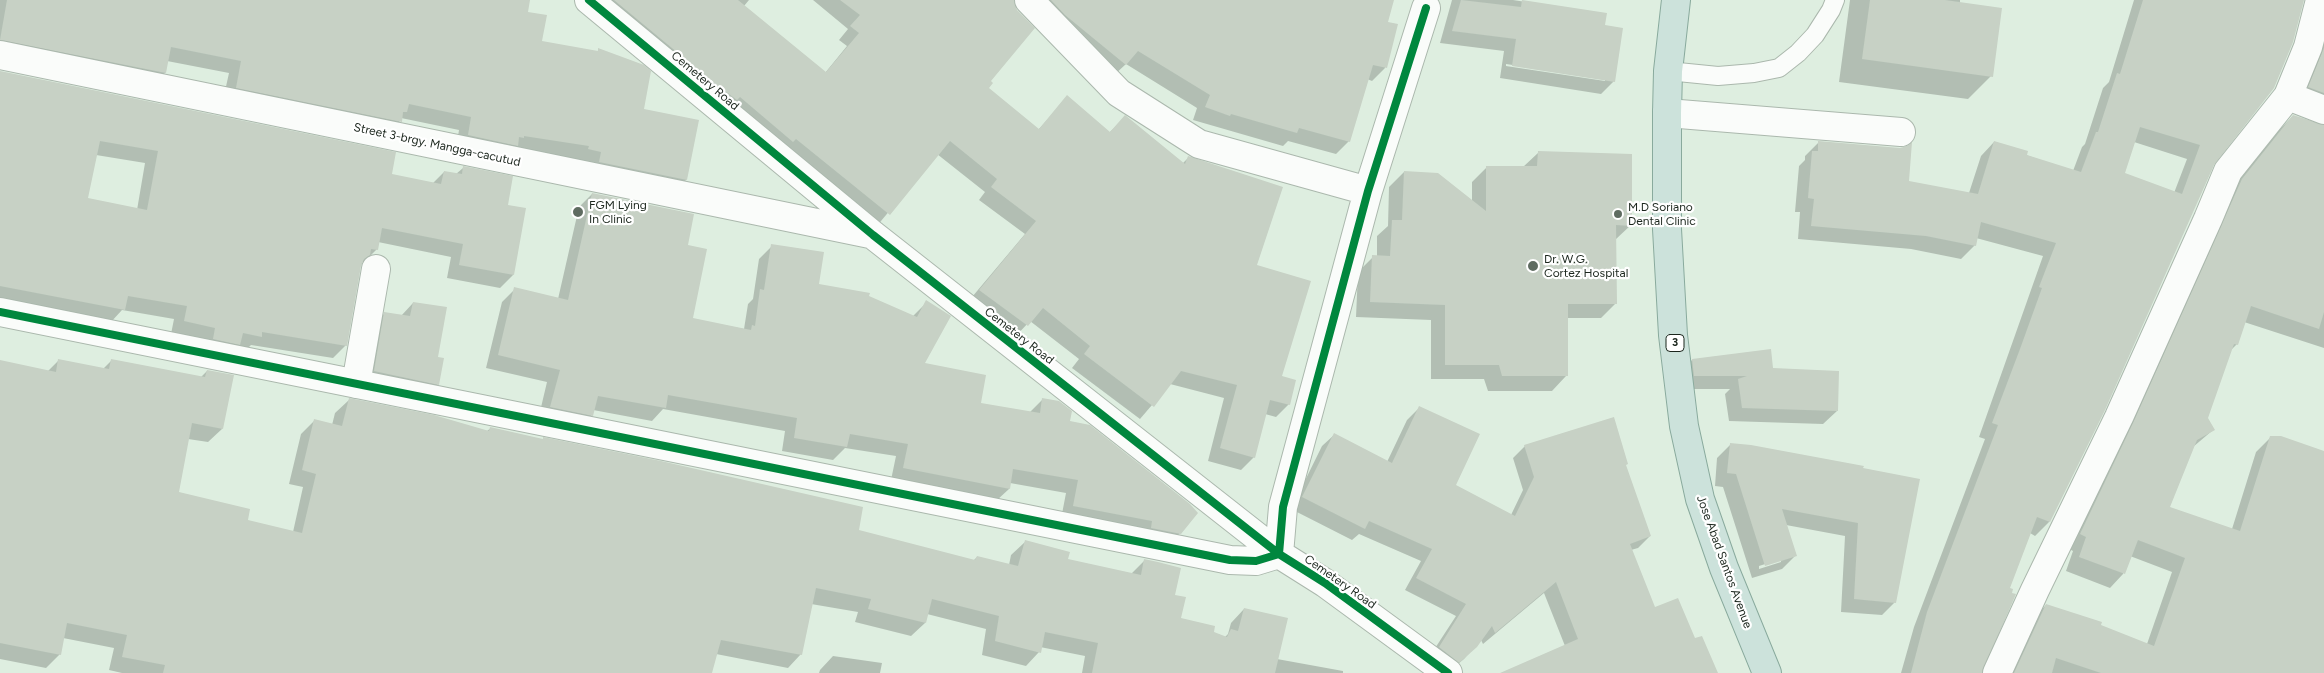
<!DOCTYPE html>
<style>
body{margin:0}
canvas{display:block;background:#deeee0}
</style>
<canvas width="2324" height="673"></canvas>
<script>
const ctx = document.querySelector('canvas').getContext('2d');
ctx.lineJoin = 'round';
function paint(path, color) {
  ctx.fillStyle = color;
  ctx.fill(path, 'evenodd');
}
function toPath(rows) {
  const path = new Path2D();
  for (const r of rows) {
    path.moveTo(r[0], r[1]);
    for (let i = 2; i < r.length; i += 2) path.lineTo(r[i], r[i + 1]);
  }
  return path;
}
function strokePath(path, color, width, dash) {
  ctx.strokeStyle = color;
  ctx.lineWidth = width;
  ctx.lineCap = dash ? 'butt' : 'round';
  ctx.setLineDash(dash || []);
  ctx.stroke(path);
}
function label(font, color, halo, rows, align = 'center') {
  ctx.font = font + ' Figtree,sans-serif';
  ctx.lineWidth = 4.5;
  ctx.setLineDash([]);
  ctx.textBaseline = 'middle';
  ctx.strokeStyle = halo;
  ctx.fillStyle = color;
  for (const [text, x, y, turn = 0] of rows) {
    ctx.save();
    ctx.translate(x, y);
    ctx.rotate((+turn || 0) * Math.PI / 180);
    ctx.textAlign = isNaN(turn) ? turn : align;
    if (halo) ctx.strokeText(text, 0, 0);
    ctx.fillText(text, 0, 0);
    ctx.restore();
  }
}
const shadow = toPath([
 [0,0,528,0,527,13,541,42,596,52,599,50,642,110,697,121,686,180,673,193,576,162,576,159,513,149,456,148,459,130,401,118,400,121,387,134,223,100,229,73,167,61,165,73,152,85,0,54],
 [590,0,749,0,744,6,825,73,847,46,839,40,848,29,813,0,976,0,990,81,987,88,1038,130,1068,97,1109,133,1125,117,1182,164,1189,157,1255,266,1289,404,1276,417,1265,414,1254,457,1241,470,1208,461,1224,398,1170,384,1140,419,1072,368,1079,359,1030,321,1014,338,967,303,1025,234,979,200,985,192,937,154,876,227],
 [1037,0,1392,0,1387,23,1396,25,1385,68,1372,81,1367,79,1349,141,1336,154,1288,141,1283,146,1193,120,1197,108,1126,64,1112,77],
 [1452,0,1513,0,1605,14,1604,26,1614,81,1601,94,1500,78,1504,51,1440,43],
 [1506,64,1605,79,1605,81,1506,66],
 [1850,0,1960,0,1960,3,1991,76,1968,99,1839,82],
 [2134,0,2303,0,2213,164,2049,522,2035,536,2030,533,2008,589,1980,673,1901,673,1914,627,1985,439,1979,437,2043,256,1976,238,1975,245,1961,259,1911,249,1798,239,1800,212,1795,212,1799,166,1805,160,1805,156,1819,142,1908,182,1969,193,1981,156,1994,142,2026,155,2073,171,2082,147,2085,144,2103,88,2109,82],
 [2134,142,2187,159,2174,193,2124,174],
 [2324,0,2324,110,2296,101],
 [0,72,391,175,433,183,444,172,456,174,463,168,506,206,513,275,500,288,447,278,451,257,378,242,377,249,364,262,361,262,346,345,333,358,251,345,247,349,171,334,174,319,122,310,111,322,0,301],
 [96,155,145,163,137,210,87,199],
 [2293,116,2324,150,2324,348,2244,322,2237,344,2231,350,2207,419,2213,430,2193,447,2169,508,2232,529,2256,452,2270,438,2324,452,2324,673,2008,673,2032,619,2046,605,2147,644,2172,572,2130,556,2123,574,2110,588,2066,571,2073,551,2067,548,2228,194,2279,130],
 [1538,153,1631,225,1615,240,1616,303,1601,318,1566,318,1566,376,1552,391,1488,391,1484,379,1431,379,1431,320,1356,317,1358,272,1373,257,1377,257,1377,236,1388,226,1389,187,1404,172,1472,201,1472,182,1487,167,1523,167],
 [592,194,687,246,692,319,744,329,748,304,753,299,759,259,772,246,817,285,868,297,913,316,927,302,923,364,980,404,1029,413,1043,399,1180,533,1167,546,1061,519,1066,493,1010,483,1009,489,996,501,891,480,896,456,845,448,833,460,782,451,785,431,663,409,652,421,593,410,592,415,579,428,538,420,547,382,486,368,502,302,515,289,558,299,579,207],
 [413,303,437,358,438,384,427,395,363,383,373,325,385,313,401,316],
 [59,360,103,369,111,361,201,377,207,371,222,429,208,442,188,439,177,493,246,521,293,532,303,487,289,484,301,434,314,421,332,425,335,413,349,400,487,431,491,428,857,531,973,561,977,557,1009,565,1011,555,1025,542,1066,560,1131,574,1145,560,1174,596,1180,619,1225,637,1228,634,1231,623,1244,609,1277,659,1343,671,1343,673,1082,673,1085,656,1040,647,1039,652,1026,666,982,655,986,629,927,614,925,623,911,636,855,622,858,612,811,604,801,654,788,668,716,654,711,673,122,673,109,670,114,648,63,638,60,654,46,668,0,659,0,362,47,372],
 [1692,360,1772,369,1837,411,1823,424,1729,421,1725,394,1730,389,1681,389,1679,373],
 [1419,408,1454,485,1511,515,1523,490,1513,458,1525,446,1625,466,1650,536,1638,548,1631,550,1654,609,1695,640,1716,673,1508,673,1565,646,1544,593,1483,644,1481,640,1464,659,1447,673,1428,659,1456,616,1405,590,1421,561,1359,534,1352,540,1291,509,1322,446,1334,435,1387,462,1407,420],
 [1731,444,1862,467,1895,602,1882,615,1841,612,1845,536,1786,525,1796,555,1782,569,1752,578,1723,487,1715,486,1717,458],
 [1781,559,1781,562,1759,569,1759,566],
 [833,656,882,663,880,673,819,673,820,670]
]);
const building = toPath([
 [7,0,530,0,528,12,547,15,542,41,598,51,598,48,644,65,651,71,644,109,699,120,687,180,599,162,601,152,588,149,589,146,524,136,524,138,519,137,518,146,468,135,471,117,409,104,407,112,403,112,402,122,236,88,241,61,171,47,166,73,0,40],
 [614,0,738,0,826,72,859,33,850,26,860,15,840,0,1014,0,1017,10,1035,28,991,81,993,83,989,88,1039,129,1067,95,1110,132,1125,115,1185,164,1188,156,1283,187,1257,265,1311,281,1282,376,1296,380,1290,405,1270,400,1255,458,1220,448,1237,385,1181,371,1154,407,1084,354,1090,346,1043,308,1028,326,979,290,1036,221,991,187,997,179,950,141,890,215,796,139,793,142,740,97,737,100,713,82],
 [1051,0,1394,0,1388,22,1398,24,1387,68,1373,65,1350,142,1299,128,1297,133,1231,114,1230,116,1205,107,1210,95,1138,51,1126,65,1065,15],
 [1461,0,1521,7,1522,0,1607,13,1605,25,1623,28,1615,82,1512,66,1516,39,1452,31],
 [1870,0,1945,0,2002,8,1993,77,1862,59],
 [2143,0,2304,0,2293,42,2274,88,2214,165,2105,410,2050,522,2037,517,2010,588,2013,589,2012,593,2016,594,1982,673,1911,673,1927,612,1998,425,1992,423,2020,349,2042,288,2039,287,2056,243,1981,222,1976,246,1926,236,1811,226,1814,199,1808,198,1812,151,1818,151,1818,141,1900,148,1907,146,1912,142,1909,181,1978,194,1994,141,2028,151,2027,155,2081,172,2096,132,2098,132,2117,73,2120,74],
 [2140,127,2200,145,2182,194,2125,173],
 [2324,48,2324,93,2308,87],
 [0,71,396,152,392,174,441,184,444,171,462,174,463,166,513,176,508,205,526,208,514,275,459,265,463,244,382,228,378,250,371,249,370,255,364,259,361,266,347,346,262,332,262,337,243,333,240,345,213,339,215,328,184,321,187,306,128,296,125,310,0,286],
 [100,141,158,151,147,210,88,198],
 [2293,115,2324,125,2324,312,2319,329,2251,306,2238,345,2234,344,2208,418,2215,430,2197,440,2170,507,2240,531,2270,436,2281,436,2324,451,2324,673,2101,673,2056,658,2052,673,2014,673,2046,604,2102,622,2101,625,2154,646,2185,558,2138,540,2125,574,2079,557,2086,537,2080,534,2133,423,2242,179],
 [1538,151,1632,154,1632,226,1616,225,1617,304,1568,304,1568,376,1502,376,1499,365,1445,365,1445,305,1370,302,1372,255,1390,256,1392,220,1402,220,1404,171,1438,173,1486,211,1486,166,1537,166],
 [592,193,694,214,688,245,707,249,693,318,751,330,752,325,755,326,760,289,764,290,771,244,824,252,819,284,870,293,869,296,917,317,926,300,951,316,925,363,986,375,981,403,1040,413,1042,398,1059,401,1072,411,1070,421,1090,425,1190,504,1198,513,1181,534,1151,528,1152,521,1073,506,1078,480,1013,469,1010,489,903,468,908,444,850,434,847,447,794,438,797,418,668,395,666,408,598,396,593,416,550,407,560,370,498,355,514,287,568,300],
 [413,302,447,307,438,357,444,358,439,385,374,371,384,312,410,316],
 [1771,349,1773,368,1839,371,1838,411,1742,408,1738,379,1747,376,1694,376,1692,359],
 [58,359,109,369,111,359,205,377,207,370,234,375,223,429,192,423,179,492,250,509,248,520,302,533,316,474,302,470,314,419,342,426,349,398,434,415,489,431,490,427,543,439,543,437,661,461,863,507,859,530,975,560,977,556,1018,566,1025,540,1070,552,1068,559,1141,575,1144,559,1158,562,1181,568,1175,595,1186,597,1181,618,1215,626,1214,632,1227,637,1231,629,1238,631,1244,608,1288,618,1275,673,1092,673,1098,643,1045,632,1041,653,995,641,999,616,932,599,926,623,868,609,871,599,816,588,802,655,721,640,712,673,163,673,165,665,122,657,127,635,67,623,61,655,0,643,0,360,56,372],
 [1419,406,1480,434,1456,485,1515,516,1534,477,1524,445,1614,417,1628,464,1626,465,1651,536,1630,544,1655,607,1678,598,1695,638,1702,636,1718,673,1500,673,1578,639,1556,582,1495,633,1492,626,1477,647,1459,663,1439,647,1466,604,1416,578,1432,549,1369,521,1365,529,1302,497,1334,433,1392,463],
 [1730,443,1751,445,1864,466,1863,468,1920,479,1896,603,1854,599,1858,523,1782,509,1797,556,1765,566,1736,474,1727,473]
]);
const service = toPath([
 [1668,71,1718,76,1754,73,1779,68,1798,53,1815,35,1831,10,1835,0]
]);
const minor = toPath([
 [589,0,873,235,1279,554,1325,583,1448,673],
 [1029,0,1119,93,1199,144,1368,191],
 [0,55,870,234],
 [2288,96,2324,110],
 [1667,113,1901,132],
 [0,312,1230,560,1256,561,1279,554,1283,507,1368,191,1426,8],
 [356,384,376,269],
 [1997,673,2035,590,2119,417,2208,219,2228,171,2288,96,2308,47,2320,0]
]);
const trunk = toPath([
 [1676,0,1668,71,1667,113,1667,229,1673,335,1684,426,1700,499,1724,568,1767,673]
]);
const cycleway = toPath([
 [589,0,873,235,1279,554,1325,583,1448,673],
 [0,312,1230,560,1256,561,1279,554,1283,507,1368,191,1426,8]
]);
const markers = [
 [578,212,6,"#5f6c61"],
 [1618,214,5,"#5f6c61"],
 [1533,266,6,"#5f6c61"]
];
const shields = [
 [1675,343,18]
];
const shieldNames = [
 ["3",1675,343]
];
const streetNames = [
 ["Cemetery Road",705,81,40],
 ["Street 3-brgy. Mangga-cacutud",437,145,12],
 ["Cemetery Road",1019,336,38],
 ["Jose Abad Santos Avenue",1724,562,70],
 ["Cemetery Road",1340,582,35]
];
const poiNames = [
 ["FGM Lying",589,205],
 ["In Clinic",589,219],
 ["M.D Soriano",1628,207],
 ["Dental Clinic",1628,221],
 ["Dr. W.G.",1544,259],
 ["Cortez Hospital",1544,273]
];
paint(shadow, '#0003');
paint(building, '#c7d1c5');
strokePath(service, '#abb8ad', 20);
strokePath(minor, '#abb8ad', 30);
strokePath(trunk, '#89aa9d', 30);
strokePath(service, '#fafcfa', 18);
strokePath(minor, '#fafcfa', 28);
strokePath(trunk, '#cce2db', 28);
strokePath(cycleway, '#00873e', 8);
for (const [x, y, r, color] of markers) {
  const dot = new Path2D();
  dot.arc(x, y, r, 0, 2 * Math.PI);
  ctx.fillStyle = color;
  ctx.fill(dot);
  strokePath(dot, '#fff', 2);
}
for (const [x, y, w] of shields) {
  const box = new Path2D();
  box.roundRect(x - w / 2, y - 8.5, w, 17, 4);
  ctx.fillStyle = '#fff';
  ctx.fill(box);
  strokePath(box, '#1b261d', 1);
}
label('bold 11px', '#1b261d', null, shieldNames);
label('12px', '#1b261d', '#fff', streetNames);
label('12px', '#1b261d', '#fff', poiNames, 'left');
</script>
